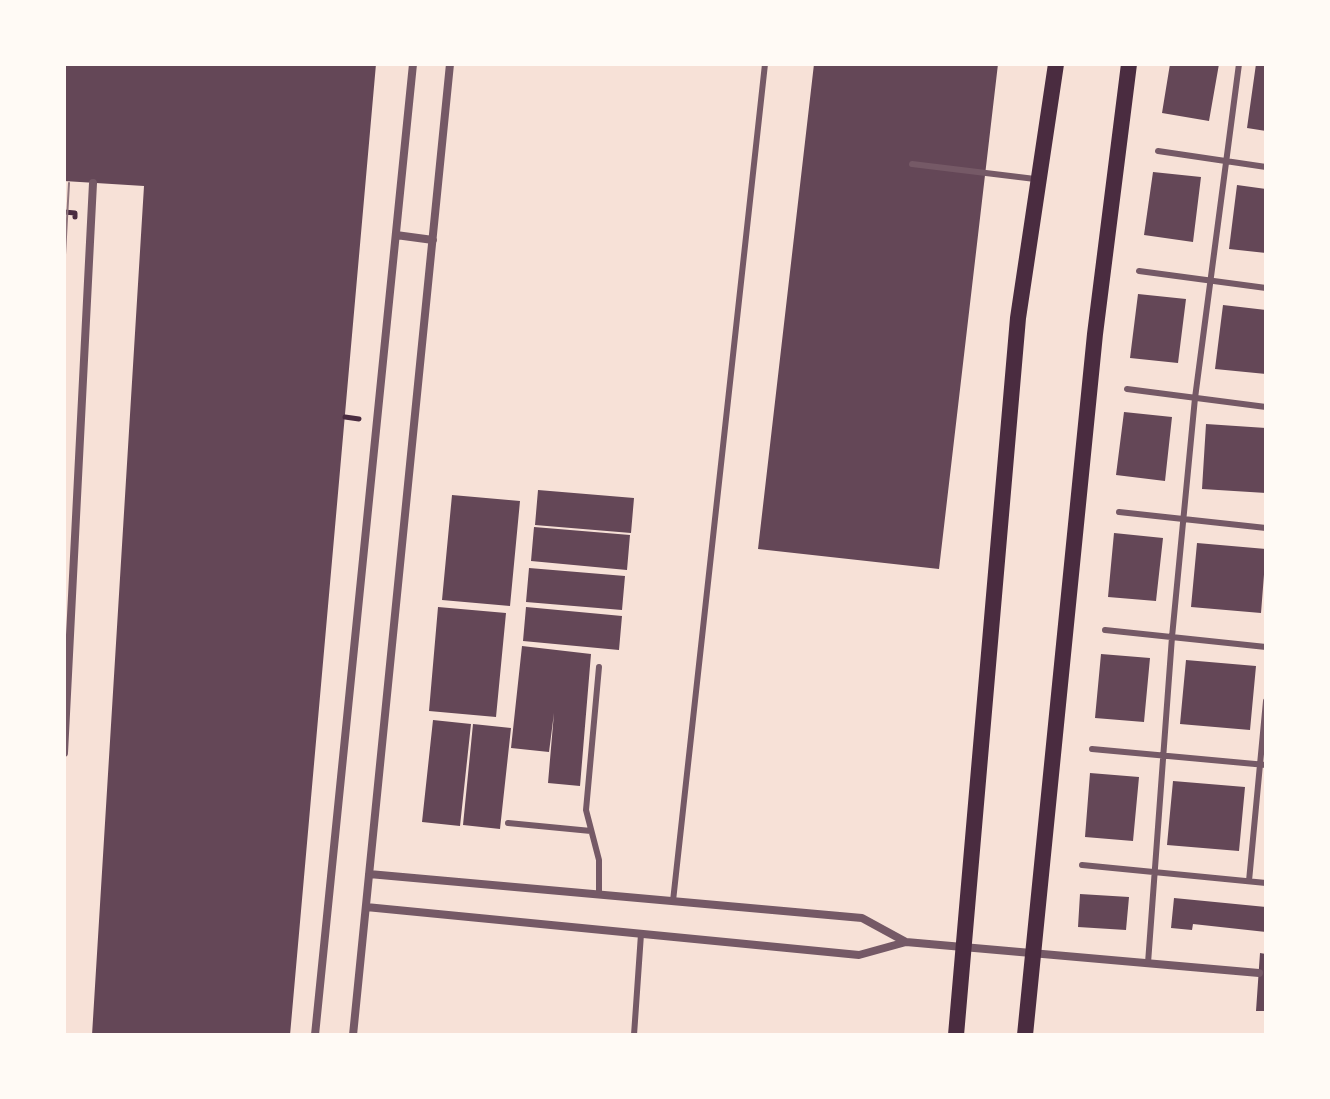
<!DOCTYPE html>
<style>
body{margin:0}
#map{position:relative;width:1330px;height:1099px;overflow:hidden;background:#f7e1d7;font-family:Jost,sans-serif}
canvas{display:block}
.frame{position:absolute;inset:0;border:66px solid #fffaf5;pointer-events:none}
</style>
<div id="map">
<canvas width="1330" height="1099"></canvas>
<div class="frame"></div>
</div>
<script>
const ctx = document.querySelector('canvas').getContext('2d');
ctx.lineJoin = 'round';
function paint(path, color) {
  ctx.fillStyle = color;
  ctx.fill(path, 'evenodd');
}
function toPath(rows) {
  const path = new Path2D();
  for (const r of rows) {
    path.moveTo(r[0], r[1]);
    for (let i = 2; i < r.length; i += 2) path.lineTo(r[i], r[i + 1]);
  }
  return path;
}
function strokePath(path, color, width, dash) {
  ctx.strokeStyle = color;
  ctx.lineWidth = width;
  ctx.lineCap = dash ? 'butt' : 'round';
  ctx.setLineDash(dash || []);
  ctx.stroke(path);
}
const building = toPath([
 [64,64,376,64,290,1035,92,1035,144,186,64,181],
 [814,64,998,64,939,569,758,549],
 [1170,64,1219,64,1209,121,1162,113],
 [1256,64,1266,66,1266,131,1247,128],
 [1153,172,1201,177,1193,242,1144,235],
 [1237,185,1266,189,1266,253,1229,249],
 [1138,294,1186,299,1178,363,1130,358],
 [1223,305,1266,310,1266,374,1215,369],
 [1124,412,1172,417,1165,481,1116,475],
 [1206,424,1266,428,1266,493,1202,489],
 [538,490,634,498,631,533,535,525],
 [452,495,520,501,510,606,442,600],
 [534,527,630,535,627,570,531,561],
 [1114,533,1163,538,1156,601,1108,597],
 [1197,543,1266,549,1261,613,1191,607],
 [529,568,625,576,622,610,526,602],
 [438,607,506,613,496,717,429,711],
 [526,607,622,616,619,650,523,641],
 [522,646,591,654,580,786,548,783,554,713,549,752,511,748],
 [1101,654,1150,658,1144,722,1095,718],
 [1186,660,1256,666,1250,730,1180,724],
 [433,720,471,724,460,826,422,822],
 [473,724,511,728,500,829,463,825],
 [1090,773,1139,777,1133,841,1085,837],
 [1173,781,1245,787,1239,851,1167,845],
 [1080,894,1129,897,1126,930,1078,927],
 [1174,898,1266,907,1266,932,1193,924,1192,930,1171,928],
 [1260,953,1266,954,1266,1011,1256,1011]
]);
const path = toPath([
 [64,212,75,213,75,217],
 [345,417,359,419]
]);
const service = toPath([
 [1158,151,1266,167],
 [912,164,1035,179],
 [1139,271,1266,288],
 [1127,389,1266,407],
 [1119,512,1266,528],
 [1105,630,1266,647],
 [599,667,586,810,599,860,599,895],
 [1092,749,1266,765],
 [508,823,591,831],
 [1082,865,1266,883],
 [1249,881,1266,701],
 [673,901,765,64],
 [1148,963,1172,637,1195,398,1239,64],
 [634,1035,641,934]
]);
const minor = toPath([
 [396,235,433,240],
 [64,753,93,183],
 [369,874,862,918,906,942],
 [366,907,859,955,906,942,1259,973],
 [315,1035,413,64],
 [353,1035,450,64]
]);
const secondary = toPath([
 [956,1035,1018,318,1056,64],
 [1025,1035,1095,334,1129,64]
]);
const tram = toPath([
 [64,273,69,183]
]);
paint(building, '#644757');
strokePath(path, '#4a2c40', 5);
strokePath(service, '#755966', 6);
strokePath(minor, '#755966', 8);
strokePath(secondary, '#4a2c40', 16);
strokePath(tram, '#8f747c', 2);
</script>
